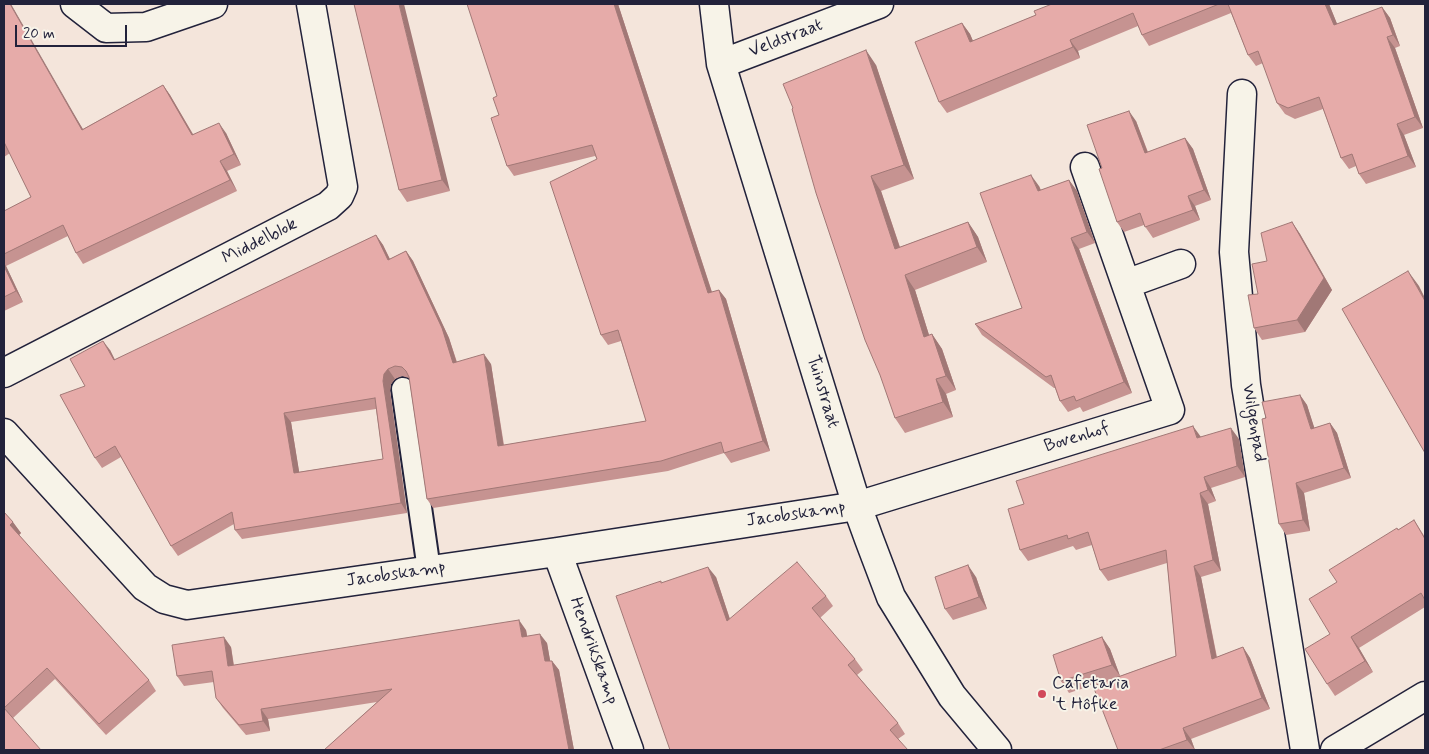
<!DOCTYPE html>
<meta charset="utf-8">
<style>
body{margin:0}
#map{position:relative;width:1429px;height:754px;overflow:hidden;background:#f4e5db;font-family:Mynerve,sans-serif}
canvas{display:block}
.frame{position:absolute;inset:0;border:5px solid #22223b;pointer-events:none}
.scale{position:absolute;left:15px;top:25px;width:112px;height:22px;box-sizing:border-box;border:2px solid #22223b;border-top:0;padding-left:6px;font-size:15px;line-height:18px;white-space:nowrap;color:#22223b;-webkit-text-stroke:4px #f7f3e8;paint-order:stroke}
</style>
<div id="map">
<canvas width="1429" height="754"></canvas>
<div class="frame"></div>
<div class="scale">20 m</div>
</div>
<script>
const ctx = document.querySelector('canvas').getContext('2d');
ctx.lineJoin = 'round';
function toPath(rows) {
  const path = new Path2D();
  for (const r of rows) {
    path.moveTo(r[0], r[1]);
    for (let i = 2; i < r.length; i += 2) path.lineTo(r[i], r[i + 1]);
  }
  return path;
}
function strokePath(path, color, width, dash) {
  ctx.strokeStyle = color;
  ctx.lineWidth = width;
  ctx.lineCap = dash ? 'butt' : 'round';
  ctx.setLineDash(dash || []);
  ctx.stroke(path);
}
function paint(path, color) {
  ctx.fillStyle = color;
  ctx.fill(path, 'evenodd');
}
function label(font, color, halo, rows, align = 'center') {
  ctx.font = font + ' Mynerve,sans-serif';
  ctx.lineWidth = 4;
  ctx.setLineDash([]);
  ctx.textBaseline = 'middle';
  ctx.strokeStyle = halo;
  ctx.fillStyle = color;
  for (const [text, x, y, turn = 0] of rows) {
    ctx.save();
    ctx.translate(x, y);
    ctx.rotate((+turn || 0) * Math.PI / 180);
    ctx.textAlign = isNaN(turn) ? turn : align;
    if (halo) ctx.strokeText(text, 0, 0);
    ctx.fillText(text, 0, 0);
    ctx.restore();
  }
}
const service = toPath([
 [403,389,429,570]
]);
const minor = toPath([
 [75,4,106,28,146,27,213,4],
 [714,4,721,64,857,506,869,539,891,597,952,696,997,750],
 [721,64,879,4],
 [1242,94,1234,252,1246,385,1305,750],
 [1126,284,1181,264],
 [4,373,328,206,339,196,343,187,311,4],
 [4,433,145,587,164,599,187,605,557,552,857,506,1170,410,1085,167],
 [557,552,629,750]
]);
const tertiary = toPath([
 [1335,750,1425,696]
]);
const wall = toPath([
 [4,4,83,129,163,85,170,95,193,134,226,133,241,165,227,171,237,191,83,264,76,253,68,236,6,266,23,302,4,311,4,211,31,197,10,153,4,157],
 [354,4,450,191,407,202,399,190],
 [618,4,712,292,719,290,726,299,770,451,731,463,724,453,668,471,433,508,427,499,409,378,402,376,395,379,391,384,390,391,407,513,242,539,235,530,234,524,178,556,171,546,121,457,102,468,95,458,85,386,110,350,115,360,376,235,383,245,390,259,406,251,413,261,449,338,457,362,491,364,504,445,646,421,621,341,608,345,601,335,597,159,595,156,514,176,507,166,499,115,497,96],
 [376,409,383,459,299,472,291,422],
 [1052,4,1329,4,1337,24,1382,7,1390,18,1400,46,1395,48,1423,128,1404,135,1416,167,1366,184,1359,174,1356,166,1349,169,1341,158,1323,109,1295,119,1285,114,1277,103,1263,63,1256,66,1248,55,1231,13,1149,46,1142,35,1138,26,1078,51,1080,58,947,113,939,102,962,23,970,34,973,41,1036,15],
 [876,65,914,179,881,191,900,247,968,222,978,237,987,262,915,290,929,335,932,334,942,349,956,390,946,394,953,417,905,433,895,418,792,109],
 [1136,121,1148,152,1185,138,1193,149,1211,200,1195,206,1200,220,1153,238,1144,225,1124,232,1117,222,1102,168],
 [1069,180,1077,191,1095,243,1079,249,1132,393,1083,412,1080,407,1068,412,1060,401,1055,388,1054,388,982,335,975,324,1022,308,1039,186,1041,190],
 [1292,222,1300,234,1332,290,1305,332,1262,340,1254,328,1258,294,1267,261],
 [1300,395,1307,405,1314,428,1330,423,1337,433,1351,478,1304,493,1310,531,1286,535,1279,524,1266,418],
 [1201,437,1239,439,1245,477,1211,488,1216,501,1208,504,1221,571,1201,577,1217,657,1243,647,1250,658,1270,709,1191,739,1195,750,1118,750,1111,679,1069,693,1061,681,1102,637,1110,649,1120,676,1176,656,1167,563,1108,581,1100,570,1092,545,1076,550,1073,546,1028,561,1020,550,1024,504],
 [4,512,21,533,19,535,149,680,156,691,106,735,55,679,13,718,4,750],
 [1414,520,1425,537,1425,607,1359,648,1373,672,1335,696,1327,684,1337,582,1398,530],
 [716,577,730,619,826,596,833,606,820,618,855,659,863,670,857,675,898,723,905,734,898,739,670,750,662,583],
 [976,577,987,609,953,620,945,609],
 [526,630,527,636,547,643,550,661,552,661,559,670,574,750,324,750,377,702,268,719,270,731,246,735,223,708,216,698,214,682,184,686,177,676,231,647,234,665]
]);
const shadedWall = toPath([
 [10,4,11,4,89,140,82,130],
 [399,4,404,4,450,191,442,180],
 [614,4,618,4,715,302,708,293],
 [1325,4,1329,4,1342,36,1334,25],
 [1382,7,1390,18,1400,46,1393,35],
 [962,23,970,34,978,53,970,42],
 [1387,37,1395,48,1423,128,1415,117],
 [1070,40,1078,51,1080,58,1073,47],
 [866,50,876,65,914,179,904,165],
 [163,85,170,95,199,145,192,135],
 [1129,111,1136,121,1152,164,1145,153],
 [219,123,226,133,241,165,234,154],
 [1397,124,1404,135,1416,167,1408,156],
 [1185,138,1193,149,1211,200,1204,190],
 [220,161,227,171,237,191,230,180],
 [1031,175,1039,186,1045,202,1038,191],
 [871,176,881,191,905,263,895,249],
 [1069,180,1077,191,1095,243,1087,232],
 [1188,196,1195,206,1200,220,1193,210],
 [968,222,978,237,987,262,977,247],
 [1292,222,1300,234,1332,290,1305,332,1297,320],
 [376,235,383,245,395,270,388,260],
 [1071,238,1079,249,1132,393,1124,382],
 [406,251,413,261,449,338,460,373,453,363],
 [4,263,6,266,23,302,16,291,4,266],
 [1408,271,1419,286,1425,298,1425,301],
 [905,275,915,290,934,351,924,337],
 [719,290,726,299,770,451,763,441],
 [932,334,942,349,956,390,946,376],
 [103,341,110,350,120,370,114,360],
 [484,354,491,364,505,455,498,446],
 [388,369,395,379,391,384,390,391,407,513,401,503,383,381,384,374],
 [936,379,946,394,953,417,943,402],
 [1300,395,1307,405,1318,439,1311,429],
 [284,413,291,422,301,483,294,473],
 [1330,423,1337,433,1351,478,1344,468],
 [1193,426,1201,437,1197,438],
 [1231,428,1239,439,1245,477,1237,466],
 [1204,477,1211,488,1216,501,1208,490],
 [1296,483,1304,493,1310,531,1303,520],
 [1200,493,1208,504,1221,571,1213,560],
 [13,522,21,533,18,536,10,525],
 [968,565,976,577,987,609,979,597],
 [1194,566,1201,577,1219,670,1212,659],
 [708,567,716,577,734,632,727,621],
 [519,620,526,630,529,647,522,637],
 [540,634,547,643,552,671,545,661],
 [224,637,231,647,235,676,228,666],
 [1102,637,1110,649,1120,676,1112,665],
 [1351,637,1359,648,1373,672,1365,661],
 [1243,647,1250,658,1270,709,1262,698],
 [552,661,559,670,574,750,569,750],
 [261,709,268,719,270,731,263,721],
 [1183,728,1191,739,1195,750,1187,740]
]);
const building = toPath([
 [4,4,10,4,82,130,163,85,192,135,219,123,234,154,220,161,230,180,76,253,63,225,4,254,4,211,31,197,4,142,4,4],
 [354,4,399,4,442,180,399,190,354,4],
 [467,4,614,4,708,293,719,290,763,441,724,453,721,442,661,461,427,499,409,377,406,371,402,367,395,366,388,369,384,374,383,381,401,503,235,530,232,512,171,546,115,446,95,458,60,395,85,386,70,359,103,341,114,360,376,235,388,260,406,251,442,328,453,363,484,354,498,446,646,421,618,330,601,335,550,182,597,159,592,145,507,166,491,118,499,115,493,98,497,96,467,4],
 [375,398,383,459,294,473,284,413,375,398],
 [1052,4,1219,4,1142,35,1133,13,1070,40,1073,47,939,102,915,42,962,23,970,42,1036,15,1034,11,1052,4],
 [1228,4,1325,4,1334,25,1382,7,1393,35,1387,37,1415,117,1397,124,1408,156,1359,174,1352,154,1341,158,1319,97,1288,108,1277,103,1258,51,1248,55,1228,4],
 [866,50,904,165,871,176,895,249,968,222,977,247,905,275,924,337,932,334,946,376,936,379,943,402,895,418,880,375,865,340,816,193,792,109,793,108,783,84,866,50],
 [1129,111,1145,153,1185,138,1204,190,1188,196,1193,210,1145,227,1140,213,1117,222,1099,169,1102,168,1087,125,1129,111],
 [1031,175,1038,191,1069,180,1087,232,1071,238,1124,382,1076,401,1074,396,1060,401,1051,375,1046,377,975,324,1022,308,980,193,1031,175],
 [1292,222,1324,278,1297,320,1254,328,1248,295,1258,294,1252,264,1267,261,1261,233,1292,222],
 [4,266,16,291,4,297,4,266],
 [1408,271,1425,301,1425,453,1342,309,1408,271],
 [1300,395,1311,429,1330,423,1344,468,1296,483,1303,520,1279,524,1262,419,1266,418,1262,402,1300,395],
 [1193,426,1197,438,1231,428,1237,466,1204,477,1208,490,1200,493,1213,560,1194,566,1212,659,1243,647,1262,698,1183,728,1187,740,1159,750,1118,750,1093,686,1176,656,1166,550,1100,570,1088,532,1068,539,1067,535,1020,550,1008,509,1024,504,1016,481,1193,426],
 [4,512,13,522,10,525,149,680,99,724,47,668,4,708,41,750,4,750,4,512],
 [1414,520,1425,539,1425,600,1421,593,1351,637,1365,661,1327,684,1305,649,1330,634,1309,599,1337,582,1329,570,1397,528,1398,530,1414,520],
 [797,562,826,596,812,608,855,659,848,665,898,723,890,730,908,750,670,750,616,596,661,581,661,583,708,567,727,621,797,562],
 [968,565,979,597,945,609,935,577,968,565],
 [519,620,522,637,540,634,545,661,552,661,569,750,324,750,392,689,261,709,263,721,239,725,216,698,212,671,177,676,172,645,224,637,228,666,519,620],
 [1102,637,1112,665,1061,681,1053,655,1102,637]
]);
const markers = [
 [1042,694,5,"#d1495b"]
];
const streetNames = [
 ["Veldstraat",786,39,-21],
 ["Middelblok",260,242,-27],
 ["Tuinstraat",822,392,73],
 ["Wilgenpad",1253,423,81],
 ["Bovenhof",1077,438,-17],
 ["Jacobskamp",796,515,-8],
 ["Jacobskamp",396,575,-8],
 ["Hendrikskamp",593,651,70]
];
const poiNames = [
 ["Cafetaria",1052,684],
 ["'t Hôfke",1052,705]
];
strokePath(service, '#22223b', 26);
strokePath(minor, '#22223b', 31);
strokePath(tertiary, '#22223b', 31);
strokePath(service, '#f7f3e8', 22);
strokePath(minor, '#f7f3e8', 28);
strokePath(tertiary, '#f7f3e8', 28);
paint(wall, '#c69391');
paint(shadedWall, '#a17876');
paint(building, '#e6aba9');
strokePath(building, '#a17876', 1);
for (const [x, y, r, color] of markers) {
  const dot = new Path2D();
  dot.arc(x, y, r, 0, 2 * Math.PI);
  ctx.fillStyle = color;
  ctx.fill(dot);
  strokePath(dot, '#f7f3e8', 2);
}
label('18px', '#22223b', '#f7f3e8', streetNames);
label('18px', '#22223b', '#f7f3e8', poiNames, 'left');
</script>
